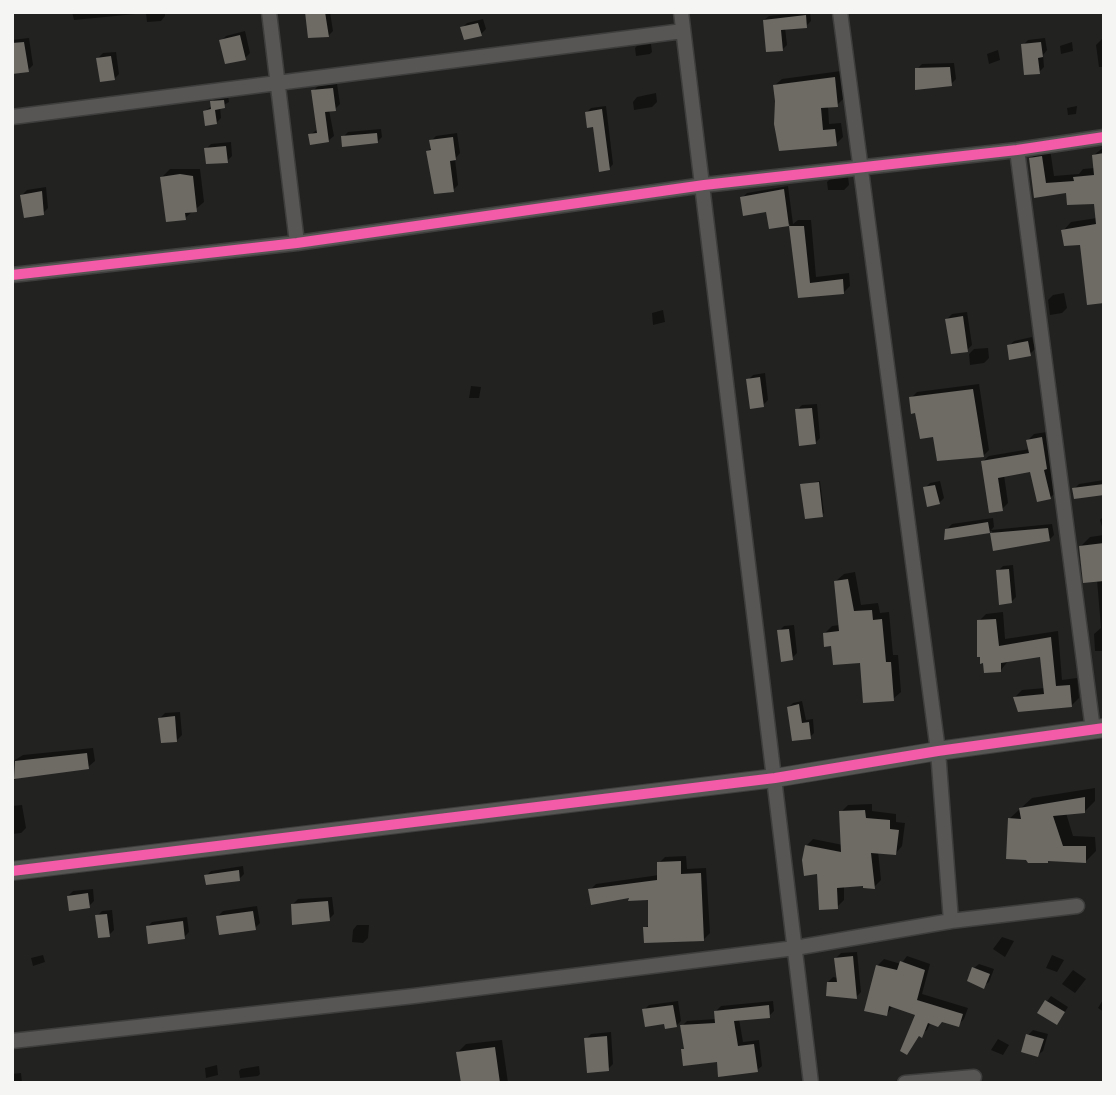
<!DOCTYPE html>
<style>
body{margin:0}
#map{position:relative;width:1116px;height:1095px;overflow:hidden;background:#222221;font-family:"Archivo Narrow",sans-serif}
canvas{display:block}
.frame{position:absolute;inset:0;border:14px solid #f5f5f3;pointer-events:none}
</style>
<div id="map">
<canvas width="1116" height="1095"></canvas>
<div class="frame"></div>
</div>
<script>
const ctx = document.querySelector('canvas').getContext('2d');
ctx.lineJoin = 'round';
function paint(path, color) {
  ctx.fillStyle = color;
  ctx.fill(path, 'evenodd');
}
function toPath(rows) {
  const path = new Path2D();
  for (const r of rows) {
    path.moveTo(r[0], r[1]);
    for (let i = 2; i < r.length; i += 2) path.lineTo(r[i], r[i + 1]);
  }
  return path;
}
function strokePath(path, color, width, dash) {
  ctx.strokeStyle = color;
  ctx.lineWidth = width;
  ctx.lineCap = dash ? 'butt' : 'round';
  ctx.setLineDash(dash || []);
  ctx.stroke(path);
}
const shadow = toPath([
 [72,12,165,12,165,16,161,21,147,22,146,13,74,20],
 [307,12,330,12,333,31,328,36],
 [810,12,811,21,806,26,785,28,787,45,783,49,764,20,769,16],
 [483,19,486,29,481,34,462,28,467,23],
 [245,31,250,53,245,58,221,41,226,36],
 [1104,37,1104,67,1099,67,1096,45],
 [29,38,33,65,28,70,12,72,12,40],
 [1045,38,1047,50,1043,55,1044,67,1039,72,1023,45,1028,40],
 [1072,42,1073,51,1061,54,1060,46],
 [651,44,652,52,650,54,636,56,635,48,637,46],
 [998,50,1000,60,989,64,987,54],
 [116,52,119,74,114,79,98,58,103,53],
 [954,63,956,79,951,84,917,69,922,64],
 [841,71,844,98,837,105,828,106,829,124,841,123,843,137,836,144,775,85,782,79],
 [337,84,340,104,335,109,329,110,334,136,329,140,310,135,318,129,313,91,318,86],
 [656,93,657,102,652,107,634,110,633,102,637,97],
 [228,96,229,102,220,107,221,118,216,123,205,111,212,106,212,102,217,97],
 [606,106,613,164,609,169,595,126,586,113,591,108],
 [1077,106,1076,114,1068,115,1067,108],
 [381,129,382,137,377,142,343,137,348,132],
 [457,133,460,153,455,159,458,185,453,190,428,151,432,147,431,141,436,136],
 [231,142,232,156,227,161,206,149,211,144],
 [1104,147,1104,301,1081,243,1063,231,1071,222,1097,218,1095,202,1068,191,1035,196,1030,159,1039,150,1050,149,1054,176,1079,174,1083,169,1095,168,1094,155],
 [170,169,200,169,204,202,185,218,162,177],
 [848,176,849,185,844,190,828,190,827,182,832,177],
 [788,186,793,224,798,220,811,220,816,277,849,273,850,286,843,293,799,296,790,224,770,227,768,210,742,198,747,193],
 [46,187,48,208,43,213,22,195,27,190],
 [1064,293,1067,308,1062,313,1050,315,1048,300,1053,295],
 [663,310,665,322,653,325,652,313],
 [967,312,972,345,967,350,947,319,952,314],
 [1032,337,1035,349,1030,354,1009,346,1014,341],
 [988,348,989,358,984,363,970,365,969,354,974,349],
 [765,373,768,400,763,405,748,380,753,375],
 [979,384,989,450,983,456,934,435,916,411,911,398,917,392],
 [471,386,481,387,479,398,469,398],
 [817,404,820,438,815,443,797,410,802,405],
 [1047,432,1052,461,1050,464,1056,492,1050,498,1032,470,1004,475,1008,503,1002,509,982,462,989,456,1030,449,1028,440,1034,434],
 [1104,480,1104,493,1074,489,1079,484],
 [820,481,824,513,822,515,802,485],
 [940,481,944,498,939,503,925,488,930,483],
 [1104,516,1104,533,1100,520],
 [993,518,994,527,991,530,1052,524,1054,535,1049,540,995,549,992,531,946,538,947,529,952,524],
 [1104,535,1104,651,1095,651,1094,634,1101,628,1097,580,1080,547,1090,537],
 [1013,565,1016,597,1011,602,998,571,1003,566],
 [855,572,861,605,878,603,880,613,889,612,893,655,898,655,901,692,893,699,862,661,833,645,825,633,832,626,840,625,836,581,844,574],
 [1003,612,1005,639,1058,631,1062,680,1077,678,1079,698,1071,706,1015,697,1022,690,1045,688,1042,655,1008,661,1001,670,979,621,986,614],
 [794,625,797,653,792,658,779,631,784,626],
 [802,701,806,720,813,719,814,733,810,737,789,707,793,703],
 [180,712,182,735,177,740,160,718,165,713],
 [93,748,95,761,88,767,19,776,12,782,12,762,23,755],
 [1095,788,1095,801,1085,811,1066,813,1073,836,1095,837,1096,851,1086,861,1027,858,1009,819,1032,798],
 [872,804,872,811,896,814,896,822,905,823,902,846,896,853,878,851,881,880,874,887,865,884,844,886,844,900,837,907,806,846,813,839,843,845,841,812,848,805],
 [22,805,26,828,21,833,12,834,12,806],
 [686,856,687,869,706,868,710,933,704,939,645,928,650,924,650,898,590,890,596,884,659,875,659,863,665,857],
 [243,866,244,874,239,879,206,876,211,871],
 [93,889,94,901,89,906,68,896,73,891],
 [332,897,334,914,329,919,293,904,298,899],
 [257,906,260,923,255,928,218,916,223,911],
 [112,910,114,930,109,935,97,916,102,911],
 [187,917,189,932,184,937,147,927,152,922],
 [357,925,369,925,368,938,363,943,352,942,353,930],
 [1002,937,1014,941,1005,957,993,949],
 [857,952,861,992,856,997,828,982,833,977,838,978,836,958,841,953],
 [43,955,45,962,33,966,31,958],
 [1052,955,1064,960,1057,972,1046,968],
 [907,956,930,964,922,994,968,1008,964,1019,958,1025,943,1020,931,1022,927,1030,920,1035,907,1053,918,1014,893,1005,887,1014,878,965,884,959,901,964],
 [979,964,994,969,989,982,984,986,974,968],
 [1073,970,1086,979,1075,993,1062,984],
 [1051,996,1068,1007,1061,1018,1039,1012],
 [1104,998,1104,1012,1098,1008],
 [678,1001,681,1021,676,1026,644,1010,649,1005],
 [773,1001,774,1011,769,1016,739,1019,743,1042,759,1040,762,1066,757,1070,683,1050,685,1047,682,1026,687,1021,716,1019,716,1011,721,1006],
 [1033,1030,1048,1034,1043,1051,1038,1055,1028,1035],
 [611,1032,613,1064,608,1069,586,1039,591,1034],
 [998,1039,1009,1045,1003,1055,991,1050],
 [502,1040,508,1083,462,1083,458,1052,466,1044],
 [217,1065,218,1075,206,1078,205,1068],
 [259,1066,260,1074,258,1076,240,1078,239,1071,241,1069],
 [21,1073,22,1083,12,1083,12,1074]
]);
const building = toPath([
 [305,12,325,12,329,37,308,38],
 [806,15,807,28,781,30,783,51,766,52,763,20],
 [478,23,482,36,464,40,460,27],
 [240,35,246,60,225,64,219,40],
 [24,42,29,72,12,74,12,43],
 [1041,42,1043,57,1038,58,1040,74,1024,75,1021,44],
 [111,56,115,80,100,82,96,58],
 [950,67,952,86,915,90,915,68],
 [835,77,838,107,821,108,823,130,835,129,837,146,779,151,774,124,775,101,773,85],
 [333,88,336,111,325,112,329,142,310,145,308,134,317,133,311,90],
 [224,100,225,108,215,110,217,124,205,126,203,111,211,109,210,101],
 [602,109,610,170,599,172,593,127,587,128,585,112],
 [377,133,378,143,342,147,341,136],
 [453,137,456,160,450,161,454,192,434,194,426,151,431,150,429,140],
 [226,146,228,163,206,164,204,148],
 [1104,153,1104,303,1087,305,1080,245,1064,246,1061,230,1096,224,1094,204,1067,205,1066,193,1034,198,1029,158,1042,156,1046,183,1074,181,1073,177,1094,175,1092,155],
 [180,174,193,176,197,212,185,213,186,220,166,222,160,177],
 [784,189,789,226,769,229,766,212,743,216,740,197],
 [42,191,44,215,24,218,20,195],
 [789,226,804,226,810,283,843,279,844,294,798,298],
 [963,316,968,352,951,354,945,319],
 [1028,341,1031,356,1009,360,1007,345],
 [760,377,764,407,750,409,746,379],
 [973,389,984,457,937,461,933,437,920,439,915,413,911,414,909,397],
 [812,408,816,444,799,446,795,409],
 [1042,437,1047,469,1044,470,1051,499,1037,502,1030,472,998,478,1003,511,989,513,981,461,1029,453,1026,440],
 [819,482,823,517,805,519,800,484],
 [1104,484,1104,495,1074,499,1072,488],
 [935,485,940,504,927,507,923,487],
 [988,522,990,533,944,540,945,529],
 [1048,528,1050,541,993,551,990,533],
 [1104,543,1104,581,1083,583,1079,546],
 [1009,569,1012,603,999,605,996,570],
 [848,579,854,611,872,610,873,620,882,619,886,662,891,662,894,701,863,703,860,663,833,665,831,646,824,647,823,633,839,631,834,581],
 [996,619,999,646,1051,637,1056,686,1070,685,1072,707,1018,712,1013,697,1044,694,1040,657,1001,663,1001,672,984,673,983,663,980,664,980,657,977,657,977,620],
 [789,629,793,660,781,662,777,630],
 [799,704,802,723,809,722,811,739,792,741,787,707],
 [175,716,177,742,161,743,158,718],
 [87,753,89,769,14,779,15,761],
 [1085,797,1085,813,1053,816,1063,846,1086,846,1086,863,1048,861,1048,863,1028,863,1026,860,1006,859,1008,818,1021,819,1019,808],
 [865,810,866,818,890,820,890,829,899,830,896,855,871,853,875,889,863,888,863,886,837,888,838,909,819,910,817,874,804,876,802,860,805,845,841,852,839,811],
 [681,861,681,874,701,873,704,941,644,943,643,927,648,927,648,900,628,901,629,898,591,905,588,889,657,880,657,862],
 [239,870,240,881,206,885,204,875],
 [88,893,90,908,69,911,67,896],
 [328,901,330,921,292,925,291,904],
 [253,911,256,930,219,935,216,916],
 [107,914,110,937,98,938,95,915],
 [183,921,185,939,148,944,146,926],
 [853,956,857,999,826,996,827,982,837,982,834,958],
 [900,961,925,970,917,1000,963,1014,959,1027,942,1022,938,1027,928,1023,922,1038,919,1036,907,1055,900,1051,915,1015,889,1006,887,1016,864,1011,876,965,897,970],
 [972,967,990,974,984,989,967,981],
 [1045,1000,1065,1012,1057,1025,1037,1013],
 [673,1005,677,1027,665,1029,664,1024,645,1027,642,1009],
 [769,1005,770,1018,734,1021,738,1046,754,1044,758,1072,718,1077,717,1062,683,1066,681,1049,684,1049,680,1025,715,1023,714,1011],
 [1026,1034,1044,1039,1038,1057,1021,1052],
 [607,1036,609,1071,587,1073,584,1038],
 [495,1047,500,1083,461,1083,456,1052]
]);
const minor = toPath([
 [269,12,297,243],
 [681,12,811,1083],
 [840,12,938,751,951,921],
 [12,117,683,31],
 [1017,150,1093,730],
 [12,275,297,243,704,185,1017,150,1104,137],
 [12,1041,414,996,795,948,951,921,1077,906],
 [905,1083,974,1077]
]);
const tertiary = toPath([
 [12,871,775,778,938,751,1104,728]
]);
const cycleway = toPath([
 [12,275,297,243,704,185,1017,150,1104,137],
 [12,871,775,778,938,751,1104,728]
]);
paint(shadow, '#0007');
paint(building, '#6e6b65');
strokePath(minor, '#3e3e3d', 17);
strokePath(tertiary, '#3e3e3d', 20);
strokePath(minor, '#575655', 14);
strokePath(tertiary, '#575655', 18);
strokePath(cycleway, '#f35aa7', 10);
</script>
